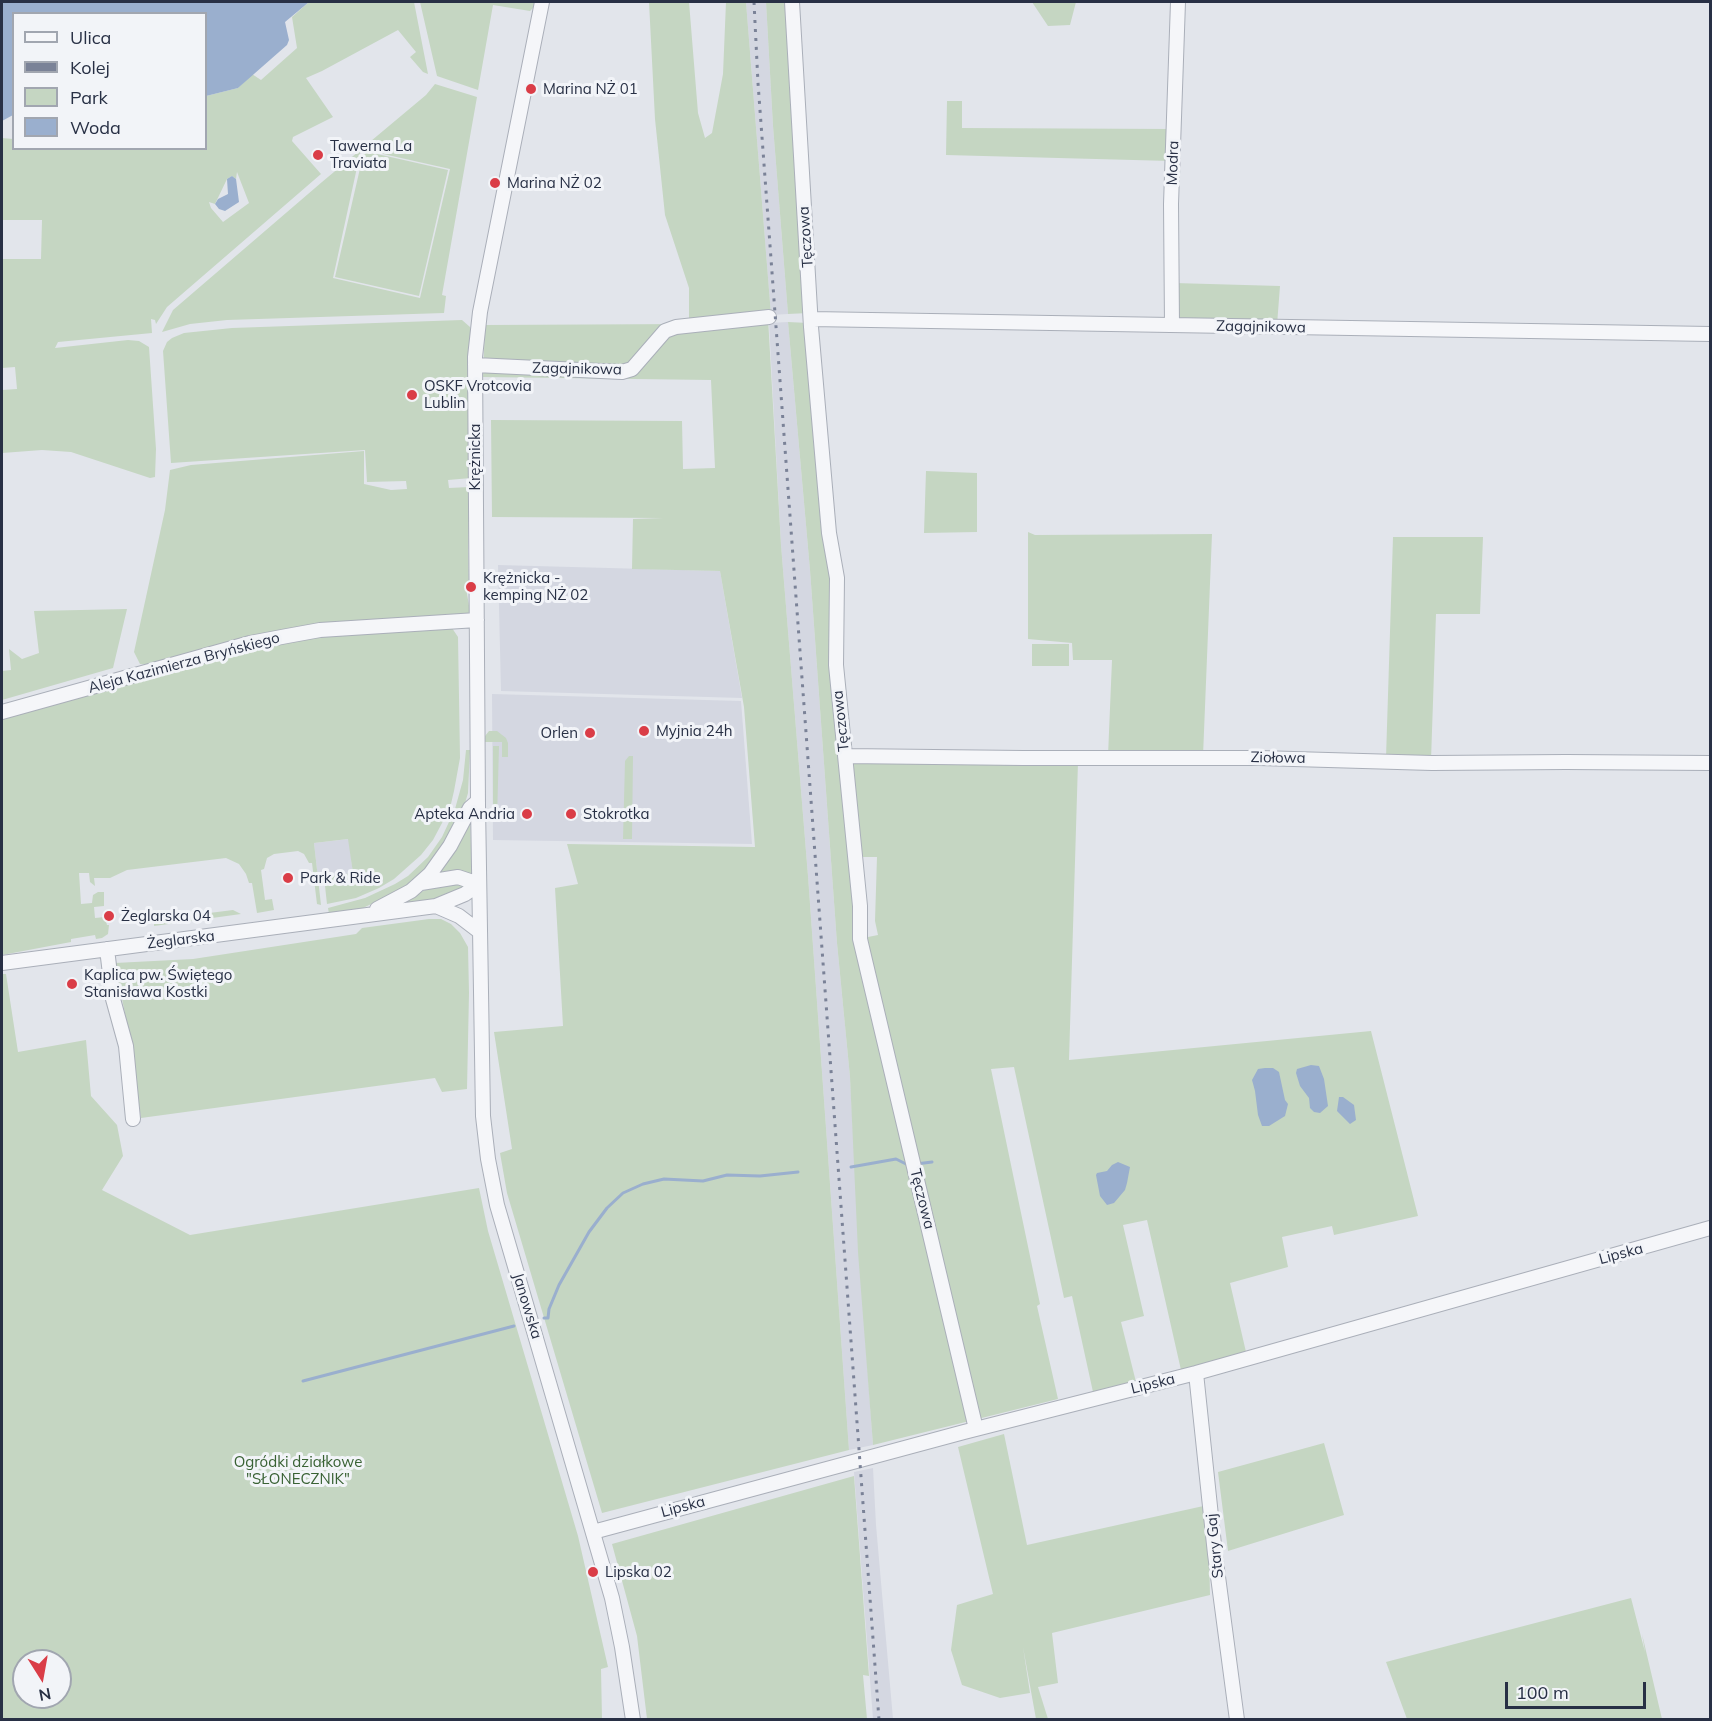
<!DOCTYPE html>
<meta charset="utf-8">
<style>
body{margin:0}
#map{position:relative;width:1712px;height:1721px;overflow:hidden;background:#e2e5eb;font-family:Mulish,sans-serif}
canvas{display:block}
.frame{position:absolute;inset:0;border:3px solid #283045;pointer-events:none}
.legend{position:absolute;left:12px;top:12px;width:195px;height:138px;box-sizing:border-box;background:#f2f4f8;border:2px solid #a1a6b0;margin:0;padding:8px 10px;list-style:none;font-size:18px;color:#283045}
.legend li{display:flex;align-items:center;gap:12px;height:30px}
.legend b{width:30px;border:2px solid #a1a6b0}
.north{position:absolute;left:12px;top:1649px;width:60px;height:60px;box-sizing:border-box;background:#f2f4f8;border:2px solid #a1a6b0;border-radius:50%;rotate:169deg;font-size:16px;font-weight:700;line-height:24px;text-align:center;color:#283045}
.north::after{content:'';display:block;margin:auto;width:21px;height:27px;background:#da3d47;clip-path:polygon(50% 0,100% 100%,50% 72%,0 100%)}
.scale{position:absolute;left:1505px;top:1682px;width:141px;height:27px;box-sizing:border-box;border:3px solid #283045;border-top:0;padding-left:8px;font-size:18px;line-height:21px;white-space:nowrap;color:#283045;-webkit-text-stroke:4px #f2f4f8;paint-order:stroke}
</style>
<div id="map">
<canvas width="1712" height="1721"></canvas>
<div class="frame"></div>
<ul class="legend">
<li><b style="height:8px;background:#f5f6f9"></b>Ulica</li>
<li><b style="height:8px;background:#7a8297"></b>Kolej</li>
<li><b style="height:16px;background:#c5d6c2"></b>Park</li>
<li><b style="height:16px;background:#9aafce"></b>Woda</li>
</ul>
<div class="north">N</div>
<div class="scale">100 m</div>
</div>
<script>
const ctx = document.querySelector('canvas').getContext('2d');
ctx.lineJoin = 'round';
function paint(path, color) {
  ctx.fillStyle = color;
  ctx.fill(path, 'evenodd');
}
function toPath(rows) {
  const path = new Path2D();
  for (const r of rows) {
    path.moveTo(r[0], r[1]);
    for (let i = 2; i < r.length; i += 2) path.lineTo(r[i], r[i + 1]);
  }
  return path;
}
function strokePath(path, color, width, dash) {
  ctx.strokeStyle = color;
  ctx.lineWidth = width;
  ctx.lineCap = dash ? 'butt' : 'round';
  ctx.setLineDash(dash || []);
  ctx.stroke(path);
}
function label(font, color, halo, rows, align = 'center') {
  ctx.font = font + ' Mulish,sans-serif';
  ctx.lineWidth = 6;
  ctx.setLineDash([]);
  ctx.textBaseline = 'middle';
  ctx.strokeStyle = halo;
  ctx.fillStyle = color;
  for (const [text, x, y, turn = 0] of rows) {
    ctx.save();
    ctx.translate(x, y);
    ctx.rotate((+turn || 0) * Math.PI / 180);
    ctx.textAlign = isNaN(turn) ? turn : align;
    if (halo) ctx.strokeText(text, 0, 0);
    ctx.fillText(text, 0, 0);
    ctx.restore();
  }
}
const built = toPath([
 [746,2,766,2,773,126,788,314,771,315],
 [788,322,810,570,837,943,850,1077,862,1291,873,1445,849,1450,808,876,781,545,769,323],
 [498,565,720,571,742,698,501,691],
 [492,694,741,701,752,844,493,840],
 [349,839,353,874,318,878,314,843],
 [873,1468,876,1525,893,1719,873,1719,854,1472]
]);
const green = toPath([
 [309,2,414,2,428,74,423,72,410,57,416,52,398,30,322,71,306,78,333,117,293,137,292,141,321,174,167,307,156,324,155,320,151,319,152,333,58,342,55,348,128,340,139,341,149,347,156,449,155,477,150,478,71,452,42,450,2,453,2,390,17,389,15,367,2,368,2,259,41,259,42,220,2,220,2,138,13,139,14,148,206,148,206,96,238,88,252,74,261,80,297,48,292,17],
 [237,172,249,203,223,222,211,208,209,202,215,204,227,179,232,176,236,179],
 [420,2,539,2,530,11,493,5,478,90,437,76],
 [649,2,689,2,698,113,705,138,712,133,723,74,726,2,746,2,771,315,768,318,781,545,808,876,849,1450,602,1513,507,1193,500,1153,512,1149,494,1032,563,1026,555,888,578,884,567,844,755,847,744,707,720,571,632,569,633,519,664,518,492,517,491,420,682,421,683,469,715,468,711,380,483,377,485,325,689,324,689,288,665,215,655,119],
 [766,2,789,2,808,313,788,314,773,126],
 [1032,2,1076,2,1070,25,1048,26],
 [435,84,477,97,442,295,446,296,444,313,227,320,190,324,162,332,173,310,322,182,426,95],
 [361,149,450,169,420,298,333,278],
 [947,101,962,101,962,128,1172,129,1171,161,946,155],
 [364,151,448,170,419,296,335,277],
 [1174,283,1280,286,1277,325,1180,323,1175,317],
 [462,320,470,327,471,335,471,478,448,480,449,488,470,487,468,549,469,588,466,588,470,611,466,616,320,627,149,665,140,664,134,652,165,510,170,470,191,465,364,451,364,484,391,490,407,489,406,481,367,482,365,450,171,463,163,351,167,342,172,338,184,333,232,328],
 [788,322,808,323,834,579,858,939,878,935,875,921,877,857,858,857,850,765,863,762,1078,762,1069,1060,1371,1031,1418,1216,1334,1235,1332,1226,1282,1237,1288,1267,1230,1283,1246,1352,1181,1370,1147,1220,1123,1225,1144,1316,1121,1322,1136,1382,1093,1392,1072,1296,1064,1298,1014,1067,991,1069,1040,1304,1037,1306,1058,1399,873,1445,858,1252,850,1077,837,943,810,570],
 [926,471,977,473,977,532,924,533],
 [1028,532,1035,535,1212,534,1203,756,1108,756,1112,660,1073,660,1072,643,1028,639],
 [1393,537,1483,537,1480,614,1436,614,1431,760,1386,758],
 [127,609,113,668,2,700,2,671,11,670,9,649,22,659,39,653,34,611],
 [452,628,458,637,460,758,454,791,450,808,433,840,421,855,394,879,379,888,356,898,327,904,324,877,353,873,348,839,314,843,321,905,317,904,312,863,309,863,304,854,298,851,274,854,267,858,264,869,261,870,265,900,272,899,274,910,257,913,252,883,249,883,246,874,239,864,226,858,127,870,110,878,94,878,95,886,90,882,89,873,79,873,81,904,92,903,93,895,98,892,104,892,104,906,94,907,95,918,105,917,107,925,109,925,108,934,102,938,96,939,95,935,71,939,71,942,2,955,2,719,281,643,328,635],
 [1032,644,1069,644,1069,666,1032,666],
 [489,731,497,731,506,738,508,743,508,757,502,757,502,742,484,742,485,736],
 [493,746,499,746,497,819,493,818],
 [466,750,470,750,468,793,463,810,441,853,420,876,402,889,361,909,329,914,328,908,365,898,395,884,408,876,428,857,442,837,455,809,463,780],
 [629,756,633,756,632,839,623,839,625,761],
 [470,819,472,873,456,873,432,879],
 [460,883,467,888,452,897,401,905,401,901,430,888],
 [233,910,241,914,154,926,154,920],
 [429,919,441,919,451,924,460,933,468,947,469,993,467,1089,442,1092,435,1078,141,1118,127,1024,115,963,193,959,356,934,362,928],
 [2,974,6,974,18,1052,86,1040,91,1096,117,1125,123,1156,102,1190,190,1235,479,1188,488,1231,578,1536,608,1667,601,1669,602,1719,2,1719],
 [24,1661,60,1661,60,1697,24,1697],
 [1004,1434,1027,1545,1208,1505,1210,1595,1052,1633,1058,1683,1038,1687,1048,1719,1036,1719,1023,1647,1030,1693,1000,1698,962,1685,951,1650,957,1605,993,1594,958,1447],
 [1324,1443,1344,1515,1228,1551,1218,1472],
 [854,1476,869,1676,863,1675,867,1719,647,1719,637,1636,612,1544],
 [1631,1598,1645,1652,1642,1634,1662,1719,1407,1719,1386,1662]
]);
const water = toPath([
 [2,2,309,2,285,22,289,40,287,45,238,88,206,96,206,14,14,14,13,115,2,121],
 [232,176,236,179,239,202,225,211,219,209,215,204,218,199,228,194,227,179],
 [1311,1065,1319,1066,1324,1079,1328,1106,1320,1113,1314,1112,1310,1108,1309,1098,1300,1086,1296,1073,1297,1069],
 [1265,1068,1273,1068,1279,1072,1285,1100,1288,1104,1285,1116,1269,1126,1262,1126,1258,1115,1255,1091,1252,1080,1258,1069],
 [1339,1097,1343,1097,1354,1105,1356,1120,1350,1124,1337,1111],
 [1118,1162,1130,1167,1127,1183,1125,1190,1114,1203,1107,1205,1100,1196,1096,1175,1097,1173,1107,1171,1112,1165]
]);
const stream = toPath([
 [916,1164,932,1162],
 [851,1167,896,1159,910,1166],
 [544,1318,548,1318,549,1309,559,1285,589,1232,607,1208,623,1193,643,1184,664,1179,703,1181,727,1175,760,1176,798,1172],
 [303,1381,514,1326]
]);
const minor = toPath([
 [542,2,480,312,475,357,478,805,483,1116,488,1159,497,1205,612,1598,622,1647,633,1720],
 [792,2,811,327,829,533,837,578,836,665,860,906,860,939,976,1429],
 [811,319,1710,334],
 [1172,325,1171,204,1178,2],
 [475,365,622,372,632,369,665,331,676,327,769,317],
 [2,712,250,643,287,636,320,630,477,620],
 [845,756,1023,758,1259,758,1432,763,1566,762,1710,763],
 [421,883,458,877,479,884],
 [436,906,459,916,480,932],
 [377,909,411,891,430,874,450,846,470,808,478,801],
 [107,949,113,999,126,1046,133,1119],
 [2,963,436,906,465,894,479,884],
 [1196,1373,1215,1554,1237,1720],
 [593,1532,964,1432,1196,1373,1710,1228]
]);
const rail = toPath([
 [754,2,758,83,879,1720]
]);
const markers = [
 [531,89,6,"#da3d47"],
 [318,155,6,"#da3d47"],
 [495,183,6,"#da3d47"],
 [412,395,6,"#da3d47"],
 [471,587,6,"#da3d47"],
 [644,731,6,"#da3d47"],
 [590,733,6,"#da3d47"],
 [527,814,6,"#da3d47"],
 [571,814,6,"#da3d47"],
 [288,878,6,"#da3d47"],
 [109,916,6,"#da3d47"],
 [72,984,6,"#da3d47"],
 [593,1572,6,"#da3d47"]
];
const poiNames = [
 ["Marina NŻ 01",543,89],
 ["Tawerna La",330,146],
 ["Traviata",330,163],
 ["Marina NŻ 02",507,183],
 ["OSKF Vrotcovia",424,386],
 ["Lublin",424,403],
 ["Krężnicka -",483,578],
 ["kemping NŻ 02",483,595],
 ["Myjnia 24h",656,731],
 ["Orlen",578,733,"right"],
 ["Apteka Andria",515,814,"right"],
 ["Stokrotka",583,814],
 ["Park & Ride",300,878],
 ["Żeglarska 04",121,916],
 ["Kaplica pw. Świętego",84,975],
 ["Stanisława Kostki",84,992],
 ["Lipska 02",605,1572]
];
const streetNames = [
 ["Modra",1173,163,-88],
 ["Tęczowa",806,237,-94],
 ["Zagajnikowa",1261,327,1],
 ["Zagajnikowa",577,369,1],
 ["Krężnicka",475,457,-90],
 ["Aleja Kazimierza Bryńskiego",184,663,-15],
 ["Tęczowa",841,721,-96],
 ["Ziołowa",1278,758,1],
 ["Żeglarska",181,940,-7],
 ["Tęczowa",922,1199,76],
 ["Lipska",1621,1254,-15],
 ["Janowska",527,1306,73],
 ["Lipska",1153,1384,-14],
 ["Lipska",683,1507,-15],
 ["Stary Gaj",1215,1546,-96]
];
const parkNames = [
 ["Ogródki działkowe",298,1462],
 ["\"SŁONECZNIK\"",298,1479]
];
paint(built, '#d4d7e1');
paint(green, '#c5d6c2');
paint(water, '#9aafce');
strokePath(stream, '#9aafce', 3);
strokePath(minor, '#aaafb9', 16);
strokePath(minor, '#f5f6f9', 14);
strokePath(rail, '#7a8297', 3, [3, 6]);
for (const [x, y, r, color] of markers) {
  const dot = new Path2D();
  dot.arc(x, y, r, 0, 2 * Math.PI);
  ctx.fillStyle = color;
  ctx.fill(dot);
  strokePath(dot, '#f2f4f8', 2);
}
label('15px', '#283045', '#f2f4f8', poiNames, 'left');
label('15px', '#283045', '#f2f4f8', streetNames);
label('15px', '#396234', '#f2f4f8', parkNames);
</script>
